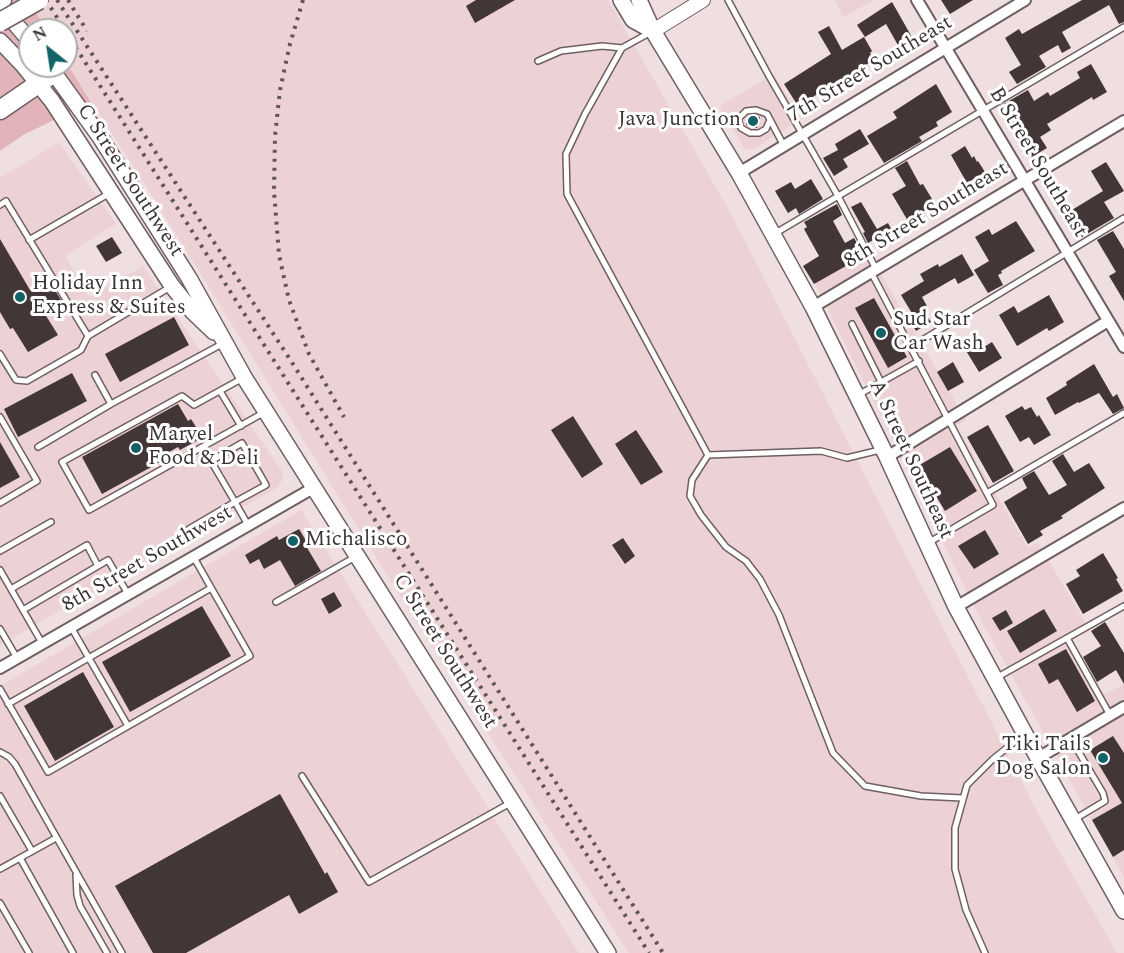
<!DOCTYPE html>
<style>
body{margin:0}
#map{position:relative;width:1124px;height:953px;overflow:hidden;background:#f0dfe1;font-family:Spectral,serif}
canvas{display:block}
.north{position:absolute;left:18px;top:18px;width:60px;height:60px;box-sizing:border-box;background:#fff;border:2px solid #b1aeae;border-radius:50%;rotate:330deg;font-size:16px;font-weight:700;line-height:24px;text-align:center;color:#3b3435}
.north::after{content:'';display:block;margin:auto;width:21px;height:27px;background:#126267;clip-path:polygon(50% 0,100% 100%,50% 72%,0 100%)}
</style>
<div id="map">
<canvas width="1124" height="953"></canvas>
<div class="north">N</div>
</div>
<script>
const ctx = document.querySelector('canvas').getContext('2d');
ctx.lineJoin = 'round';
function paint(path, color) {
  ctx.fillStyle = color;
  ctx.fill(path, 'evenodd');
}
function toPath(rows) {
  const path = new Path2D();
  for (const r of rows) {
    path.moveTo(r[0], r[1]);
    for (let i = 2; i < r.length; i += 2) path.lineTo(r[i], r[i + 1]);
  }
  return path;
}
function strokePath(path, color, width, dash) {
  ctx.strokeStyle = color;
  ctx.lineWidth = width;
  ctx.lineCap = dash ? 'butt' : 'round';
  ctx.setLineDash(dash || []);
  ctx.stroke(path);
}
function label(font, color, halo, rows, align = 'center') {
  ctx.font = font + ' Spectral,serif';
  ctx.lineWidth = 6;
  ctx.setLineDash([]);
  ctx.textBaseline = 'middle';
  ctx.strokeStyle = halo;
  ctx.fillStyle = color;
  for (const [text, x, y, turn = 0] of rows) {
    ctx.save();
    ctx.translate(x, y);
    ctx.rotate((+turn || 0) * Math.PI / 180);
    ctx.textAlign = isNaN(turn) ? turn : align;
    if (halo) ctx.strokeText(text, 0, 0);
    ctx.fillText(text, 0, 0);
    ctx.restore();
  }
}
const built = toPath([
 [28,0,608,0,729,210,1041,819,1117,953,629,953,415,620,158,205,66,62,66,30,47,30],
 [835,0,873,0,843,18],
 [774,74,801,119,752,150,744,148,719,106],
 [59,142,116,224,65,256,89,297,143,266,282,471,283,479,278,487,0,645,0,178],
 [869,253,966,420,957,426,984,474,1028,548,1038,542,1089,629,1072,640,1104,695,1124,684,1124,878,982,622,815,283],
 [301,510,579,953,0,953,0,686]
]);
const green = toPath([
 [0,0,28,0,47,30,30,30,30,66,66,66,66,62,91,102,23,135,0,151]
]);
const building = toPath([
 [476,0,515,0,475,23,466,6],
 [941,0,973,0,950,14],
 [1082,0,1124,0,1124,22,1119,24,1109,5,1062,32,1071,48,1062,53,1058,45,1039,56,1046,67,1017,84,1009,72,1021,65,1005,38,1019,29,1022,34],
 [892,2,913,39,899,47,886,24,865,37,857,25],
 [829,26,842,50,864,37,872,51,870,53,874,60,845,78,847,82,831,91,829,87,798,106,784,84,831,54,818,32],
 [1091,64,1107,92,1093,100,1092,97,1047,124,1051,130,1040,137,1047,148,1032,157,1008,116,1005,118,1000,106,1028,90,1034,101,1048,92,1050,96,1080,78,1077,72],
 [936,84,952,112,936,122,938,126,919,137,922,141,884,163,867,136,897,118,893,112],
 [755,115,760,117,757,128,746,125,748,116],
 [860,129,869,144,843,159,848,167,834,176,823,158,838,150,835,144],
 [965,146,972,158,974,156,977,162,978,161,985,172,967,183,951,155],
 [907,161,920,185,923,184,935,204,908,221,892,194,906,186,895,168],
 [1106,162,1124,191,1104,202,1114,218,1082,237,1067,213,1103,191,1091,171],
 [811,179,823,199,799,214,796,208,788,213,775,191,791,182,795,189],
 [861,202,877,229,888,223,894,234,880,242,877,238,868,243,863,233,865,232,851,207],
 [837,204,842,215,833,221,845,243,854,238,860,248,842,259,846,266,814,284,803,266,819,256,804,229,807,227,804,222],
 [1016,221,1035,251,1001,271,1002,273,998,275,1003,285,988,293,974,270,989,261,975,237,989,229,992,235],
 [1113,231,1124,249,1124,301,1109,276,1116,272,1097,240],
 [112,237,122,253,106,262,96,246],
 [0,239,30,290,48,279,61,300,43,311,58,335,28,352,13,328,10,329,0,312],
 [962,254,974,275,958,284,955,278,922,297,928,308,924,311,931,322,916,331,908,318,913,315,901,295,924,281,920,274,938,264,939,267],
 [1049,295,1064,322,1049,331,1047,328,1017,346,999,315,1014,306,1018,313],
 [874,298,907,357,888,368,855,308],
 [174,317,189,345,120,382,105,354],
 [980,340,984,347,992,342,1002,358,979,372,965,349],
 [953,362,964,382,948,391,937,372],
 [1094,364,1113,397,1117,394,1124,408,1113,414,1099,393,1079,403,1078,402,1055,415,1046,398,1067,385,1066,382],
 [72,373,87,401,18,437,4,409],
 [178,404,188,421,191,419,201,435,197,438,198,440,180,450,178,447,162,456,164,460,102,494,82,457],
 [1022,406,1025,410,1031,407,1037,417,1039,415,1051,435,1034,445,1029,437,1020,442,1005,416],
 [573,416,603,464,582,478,551,430],
 [988,425,1014,471,993,483,967,437],
 [636,430,663,472,641,485,615,444],
 [0,442,20,477,0,488],
 [950,447,977,491,945,511,918,466],
 [1063,454,1074,472,1089,463,1105,488,1061,516,1063,518,1040,531,1043,535,1028,544,1004,502,1027,488,1022,478,1034,471,1049,495,1067,485,1052,461],
 [299,529,308,544,306,546,321,571,295,586,280,560,264,569,259,559,250,564,245,555,277,536,279,540],
 [985,530,999,554,974,569,958,546],
 [623,538,635,556,625,564,612,545],
 [1103,553,1118,578,1116,579,1123,591,1083,614,1066,584,1080,576,1076,570],
 [334,592,342,606,329,614,321,599],
 [202,606,231,656,130,712,102,662],
 [1044,609,1057,631,1020,653,1007,631],
 [1006,610,1013,623,1000,631,992,618],
 [1105,622,1124,653,1124,684,1116,670,1097,682,1083,657,1101,646,1091,631],
 [1066,649,1095,701,1077,712,1058,679,1049,684,1038,664],
 [83,672,114,727,55,761,24,706],
 [1113,736,1124,753,1124,850,1113,857,1092,820,1122,803,1090,750],
 [280,794,325,874,327,872,338,892,299,914,289,895,186,953,153,953,115,886]
]);
const service = toPath([
 [728,0,769,76,838,196,876,269],
 [622,48,585,114,566,154,567,194,708,455,821,451,847,458,880,450],
 [538,61,561,51,602,46,622,48,651,32],
 [738,119,741,128,750,133,759,133,766,129,769,122],
 [712,128,729,120,738,119,746,111,756,110,767,114,784,146],
 [0,205,6,201,88,336,81,350,27,381,16,380,0,354],
 [774,234,1124,27],
 [29,240,110,193],
 [871,272,993,505,928,543],
 [852,324,881,382],
 [88,336,172,286],
 [911,347,1124,218],
 [95,375,111,404],
 [243,378,194,405,182,396,62,462,89,510,265,412],
 [220,391,241,426],
 [858,395,919,361],
 [0,417,37,481,0,503],
 [38,447,111,404,222,344],
 [708,455,692,480,690,496,701,515,726,547,746,561,760,579,779,615,833,753,865,786,921,796,962,798],
 [987,493,1124,413],
 [189,529,235,502,266,485,242,443,211,461,235,502,248,525],
 [0,551,51,522],
 [0,570,42,643],
 [11,589,87,545,98,566],
 [276,602,357,556],
 [23,610,108,560,128,594],
 [71,627,128,726],
 [0,629,17,658],
 [1067,638,1124,606],
 [996,678,1067,638,1110,715],
 [0,689,48,772,250,656,193,556],
 [8,704,211,588],
 [1071,739,1103,793,1105,801,1075,819],
 [0,752,9,757,15,764,122,953],
 [302,776,369,882,512,802],
 [0,796,32,851],
 [20,858,73,953],
 [0,869,56,838],
 [76,875,77,895,80,906,107,953],
 [0,903,29,953],
 [985,953,966,910,955,869,955,828,967,785,993,759,1023,735]
]);
const minor = toPath([
 [917,0,1124,347],
 [739,173,1025,0],
 [813,307,1124,121],
 [887,457,1108,321],
 [956,607,1124,508],
 [0,668,315,487],
 [1038,758,1124,707]
]);
const tertiary = toPath([
 [653,31,703,0]
]);
const secondary = toPath([
 [621,0,633,20,653,31],
 [639,0,653,31,739,173,813,307,887,457,956,607,1038,758,1124,911],
 [0,6,30,41],
 [0,41,23,65,52,101,172,286,193,312,214,332],
 [49,66,100,137,189,278,244,377,608,953]
]);
const motorway = toPath([
 [0,1,2,0],
 [0,110,54,73]
]);
const rail = toPath([
 [46,0,65,30],
 [57,0,291,361,663,953],
 [68,0,87,31],
 [303,0,290,44,280,90,275,136,274,191,279,255,289,300,309,354,344,417],
 [66,32,649,953]
]);
const motorwayBridge = toPath([
 [0,22,39,0]
]);
const markers = [
 [753,121,6,"#126267"],
 [20,297,6,"#126267"],
 [881,333,6,"#126267"],
 [136,448,6,"#126267"],
 [293,541,6,"#126267"],
 [1103,758,6,"#126267"]
];
const streetNames = [
 ["7th Street Southeast",871,70,-31],
 ["B Street Southeast",1037,163,59],
 ["C Street Southwest",129,181,57],
 ["8th Street Southeast",927,216,-31],
 ["A Street Southeast",910,460,65],
 ["8th Street Southwest",148,560,-30],
 ["C Street Southwest",444,652,58]
];
const poiNames = [
 ["Java Junction",741,121,"right"],
 ["Holiday Inn",32,285],
 ["Express & Suites",32,309],
 ["Sud Star",893,321],
 ["Car Wash",893,345],
 ["Marvel",148,436],
 ["Food & Deli",148,460],
 ["Michalisco",305,541],
 ["Tiki Tails",1091,746,"right"],
 ["Dog Salon",1091,770,"right"]
];
paint(built, '#ecd2d5');
paint(green, '#e2b3b9');
paint(building, '#433637');
strokePath(service, '#6e5f61', 8);
strokePath(minor, '#6e5f61', 14);
strokePath(tertiary, '#6e5f61', 16);
strokePath(secondary, '#6e5f61', 18);
strokePath(motorway, '#6e5f61', 21);
strokePath(service, '#fff', 5);
strokePath(minor, '#fff', 10);
strokePath(tertiary, '#fff', 14);
strokePath(secondary, '#fff', 15);
strokePath(motorway, '#fff', 18);
strokePath(rail, '#5f5657', 4, [3, 6]);
strokePath(motorwayBridge, '#6e5f61', 21, []);
strokePath(motorwayBridge, '#fff', 18);
for (const [x, y, r, color] of markers) {
  const dot = new Path2D();
  dot.arc(x, y, r, 0, 2 * Math.PI);
  ctx.fillStyle = color;
  ctx.fill(dot);
  strokePath(dot, '#fff', 2);
}
label('21px', '#3b3435', '#fff', streetNames);
label('21px', '#3b3435', '#fff', poiNames, 'left');
</script>
